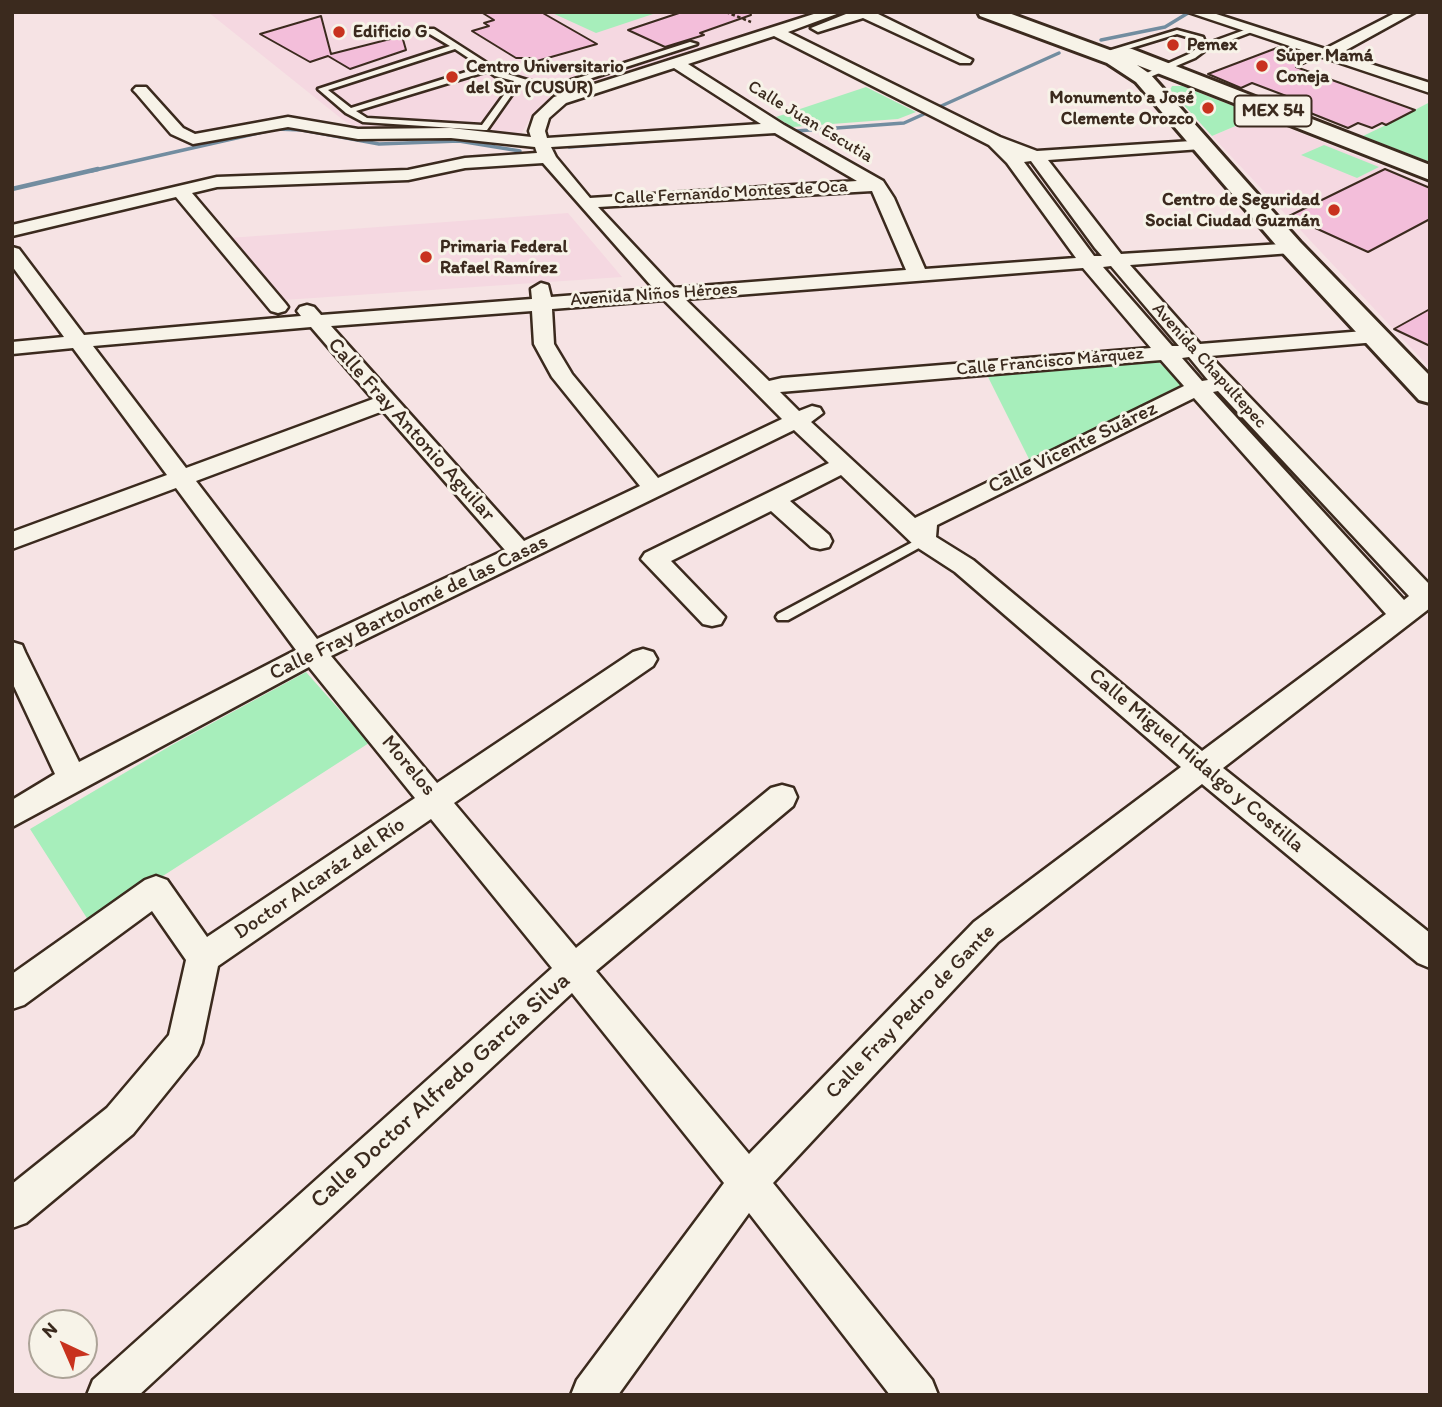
<!DOCTYPE html>
<meta charset="utf-8">
<style>
body{margin:0}
#map{position:relative;width:1442px;height:1407px;overflow:hidden;background:#f6e3e4;font-family:Itim,sans-serif}
canvas{display:block}
.frame{position:absolute;inset:0;border:14px solid #3b2a1e;pointer-events:none}
.north{position:absolute;left:28px;top:1309px;width:70px;height:70px;box-sizing:border-box;background:#f7f3e8;border:2px solid #aca397;border-radius:50%;rotate:316deg;font-size:19px;font-weight:700;line-height:28px;text-align:center;color:#3b2a1e}
.north::after{content:'';display:block;margin:auto;width:24px;height:32px;background:#c8321e;clip-path:polygon(50% 0,100% 100%,50% 72%,0 100%)}
</style>
<div id="map">
<canvas width="1442" height="1407"></canvas>
<div class="frame"></div>
<div class="north">N</div>
</div>
<script>
const ctx = document.querySelector('canvas').getContext('2d');
ctx.lineJoin = 'round';
function paint(path, color) {
  ctx.fillStyle = color;
  ctx.fill(path, 'evenodd');
}
function toPath(rows) {
  const path = new Path2D();
  for (const r of rows) {
    path.moveTo(r[0], r[1]);
    for (let i = 2; i < r.length; i += 2) path.lineTo(r[i], r[i + 1]);
  }
  return path;
}
function strokePath(path, color, width, dash) {
  ctx.strokeStyle = color;
  ctx.lineWidth = width;
  ctx.lineCap = dash ? 'butt' : 'round';
  ctx.setLineDash(dash || []);
  ctx.stroke(path);
}
function label(font, color, halo, rows, align = 'center') {
  ctx.font = font + ' Itim,sans-serif';
  ctx.lineWidth = 6;
  ctx.setLineDash([]);
  ctx.textBaseline = 'middle';
  ctx.strokeStyle = halo;
  ctx.fillStyle = color;
  for (const [text, x, y, turn = 0] of rows) {
    ctx.save();
    ctx.translate(x, y);
    ctx.rotate((+turn || 0) * Math.PI / 180);
    ctx.textAlign = isNaN(turn) ? turn : align;
    if (halo) ctx.strokeText(text, 0, 0);
    ctx.fillText(text, 0, 0);
    ctx.restore();
  }
}
const built = toPath([
 [208,12,827,12,563,93,532,115,519,138,360,130,343,120],
 [1259,116,1430,186,1430,368,1212,136],
 [568,213,622,277,284,300,229,238]
]);
const green = toPath([
 [550,12,659,12,596,33],
 [1172,86,1182,86,1259,116,1212,136,1170,90],
 [866,87,916,112,898,119,792,127,776,117],
 [1430,102,1430,162,1363,136,1386,125],
 [1324,145,1379,167,1357,178,1301,155],
 [1156,360,1184,385,1030,461,986,373],
 [306,672,369,743,90,923,30,829,170,746]
]);
const streamFar1 = toPath([
 [1101,40,1165,27,1188,13],
 [939,107,1059,53],
 [796,131,904,123,924,114],
 [569,147,723,136],
 [91,171,276,129,302,130,379,144,459,141,520,151]
]);
const stream = toPath([
 [12,189,98,169]
]);
const building = toPath([
 [481,12,541,12,597,44,537,61,532,58,516,58,472,31,489,26,484,23,494,20,481,12],
 [682,12,750,12,751,15,700,33,704,35,665,47,628,30,682,12],
 [321,16,331,54,402,36,406,50,350,69,328,56,310,62,260,34,321,16],
 [1282,46,1315,59,1296,67,1415,110,1386,125,1382,123,1372,128,1358,123,1348,128,1293,106,1302,102,1252,83,1241,88,1208,74,1282,46],
 [1385,169,1430,188,1430,219,1368,252,1289,216,1385,169],
 [1430,309,1430,346,1394,329,1430,309]
]);
const path = toPath([
 [726,12,751,22]
]);
const service = toPath([
 [1250,28,1257,30,1207,49,1195,58,1143,80,1140,80,1140,76,1189,54,1200,46,1197,40,1177,34,1105,56,1098,54,1177,30,1203,37,1206,44,1250,28],
 [428,29,434,29,501,72,550,87,690,42,697,44,558,89,573,93,573,97,570,97,520,83,487,130,484,130,363,122,346,113,318,89,450,46,428,33,428,29],
 [455,49,482,67,351,108,328,90,455,49],
 [488,71,495,76,514,81,482,125,367,118,356,111,488,71],
 [924,536,928,537,930,540,928,543,788,620,778,620,776,617,778,614,924,536]
]);
const minor = toPath([
 [820,12,842,12,788,32,1000,137,1037,151,1207,140,1209,144,1201,149,1048,160,1121,254,1298,243,1300,247,1291,253,1130,265,1200,344,1377,330,1384,332,1387,336,1384,340,1377,342,1210,356,1430,585,1430,608,1223,768,1430,933,1430,968,1418,963,1202,784,998,942,773,1183,932,1380,938,1395,890,1395,749,1213,618,1395,571,1395,577,1380,724,1183,572,993,139,1395,87,1395,93,1380,552,968,431,819,218,966,202,1043,197,1055,133,1134,26,1223,12,1228,12,1184,107,1108,169,1035,186,960,152,911,24,1005,12,1009,12,974,145,880,156,876,167,880,207,937,415,798,309,667,12,827,12,800,55,774,12,682,12,642,22,645,25,652,79,762,296,650,176,488,12,549,12,532,167,475,73,348,12,354,12,342,64,337,12,266,12,247,19,249,84,335,301,316,297,311,300,307,307,305,314,307,321,315,532,299,531,289,541,283,548,285,551,297,654,289,543,163,465,168,408,180,217,187,192,193,285,303,288,307,285,311,278,313,271,311,176,197,12,236,12,225,217,177,408,170,465,158,537,153,535,147,451,138,358,139,288,127,193,144,171,134,136,93,133,90,136,87,146,87,183,128,195,134,288,117,358,129,451,128,531,137,529,131,534,116,554,97,820,12],
 [774,36,989,145,1007,163,1076,258,925,269,894,198,883,181,784,125,688,64,774,36],
 [674,68,761,124,547,138,545,131,549,118,566,103,674,68],
 [775,133,857,181,590,198,556,157,551,147,775,133],
 [1031,161,1095,248,1102,256,1094,256,1024,162,1031,161],
 [872,191,906,270,674,288,598,207,872,191],
 [1111,266,1179,346,1172,346,1103,267,1111,266],
 [1083,268,1151,348,782,378,769,381,685,299,1083,268],
 [664,300,782,419,658,478,572,374,554,344,552,309,664,300],
 [532,311,534,344,552,377,640,486,524,541,331,326,532,311],
 [311,327,373,399,186,468,93,346,311,327],
 [1189,357,1208,380,1202,381,1182,358,1189,357],
 [1161,360,1184,386,915,518,811,422,823,413,820,408,812,406,799,411,780,392,1161,360],
 [1218,391,1409,596,1404,600,1213,392,1218,391],
 [1194,398,1386,614,1202,751,973,560,936,537,937,525,1194,398],
 [383,411,505,550,317,639,196,481,383,411],
 [794,430,829,463,645,553,641,559,703,624,712,626,721,624,725,617,671,561,771,511,811,547,820,549,829,547,832,541,829,535,790,501,841,475,915,546,955,572,1181,767,974,922,749,1154,596,971,793,806,797,797,793,788,782,785,771,788,576,948,454,803,653,666,657,659,653,652,643,649,633,652,437,783,331,656,794,430],
 [851,12,874,12,972,60,970,63,960,63,863,18,818,32,811,28,851,12],
 [1188,12,1210,12,1325,49,1397,12,1415,12,1339,54,1430,83,1430,93,1188,12]
]);
const primary = toPath([
 [978,12,1006,12,1115,52,1125,47,1132,49,1430,165,1430,180,1137,65,1150,74,1300,242,1430,376,1430,403,1419,400,1282,252,1136,82,1107,63,980,16,978,12]
]);
const markers = [
 [339,32,7,"#c8321e"],
 [1173,45,7,"#c8321e"],
 [1262,66,7,"#c8321e"],
 [452,77,7,"#c8321e"],
 [1208,108,7,"#c8321e"],
 [1334,210,7,"#c8321e"],
 [426,257,7,"#c8321e"]
];
const farPoinames = [
 ["Edificio G",353,32],
 ["Pemex",1187,45],
 ["Súper Mamá",1276,56],
 ["Coneja",1276,77],
 ["Centro Universitario",466,67],
 ["del Sur (CUSUR)",466,88],
 ["Monumento a José",1194,98,"right"],
 ["Clemente Orozco",1194,119,"right"],
 ["Centro de Seguridad",1320,200,"right"],
 ["Social Ciudad Guzmán",1320,221,"right"],
 ["Primaria Federal",440,247],
 ["Rafael Ramírez",440,268]
];
const farStreetnames = [
 ["Calle Juan Escutia",810,122,31],
 ["Calle Fernando Montes de Oca",731,193,-3],
 ["Avenida Niños Héroes",654,295,-4],
 ["Calle Francisco Márquez",1050,362,-5],
 ["Avenida Chapultepec",1209,366,48]
];
const shields = [
 [1273,111,77]
];
const shieldNames = [
 ["MEX 54",1273,111]
];
const streetNames = [
 ["Calle Fray Antonio Aguilar",411,430,48],
 ["Calle Vicente Suárez",1073,448,-26],
 ["Calle Fray Bartolomé de las Casas",409,608,-26],
 ["Calle Miguel Hidalgo y Costilla",1196,761,40],
 ["Morelos",408,766,50],
 ["Doctor Alcaráz del Río",320,879,-34],
 ["Calle Fray Pedro de Gante",911,1012,-46]
];
const nearStreetnames = [
 ["Calle Doctor Alfredo García Silva",441,1091,-42]
];
paint(built, '#f5d8e1');
paint(green, '#a7eebb');
strokePath(streamFar1, '#728da0', 3.5);
strokePath(stream, '#728da0', 4.5);
paint(building, '#f3beda');
strokePath(building, '#3b2a1e', 2);
strokePath(service, '#3b2a1e', 5);
strokePath(minor, '#3b2a1e', 5);
strokePath(primary, '#3b2a1e', 6);
strokePath(path, '#3b2a1e', 2.5, [3.5, 2.5]);
paint(service, '#f7f3e8');
paint(minor, '#f7f3e8');
paint(primary, '#f7f3e8');
for (const [x, y, r, color] of markers) {
  const dot = new Path2D();
  dot.arc(x, y, r, 0, 2 * Math.PI);
  ctx.fillStyle = color;
  ctx.fill(dot);
  strokePath(dot, '#f7f3e8', 2.5);
}
label('bold 18px', '#3b2a1e', '#f7f3e8', farPoinames, 'left');
label('18px', '#3b2a1e', '#f7f3e8', farStreetnames);
for (const [x, y, w] of shields) {
  const box = new Path2D();
  box.roundRect(x - w / 2, y - 15.5, w, 31, 5);
  ctx.fillStyle = '#f7f3e8';
  ctx.fill(box);
  strokePath(box, '#3b2a1e', 2);
}
label('bold 19px', '#3b2a1e', null, shieldNames);
label('21px', '#3b2a1e', '#f7f3e8', streetNames);
label('24px', '#3b2a1e', '#f7f3e8', nearStreetnames);
</script>
